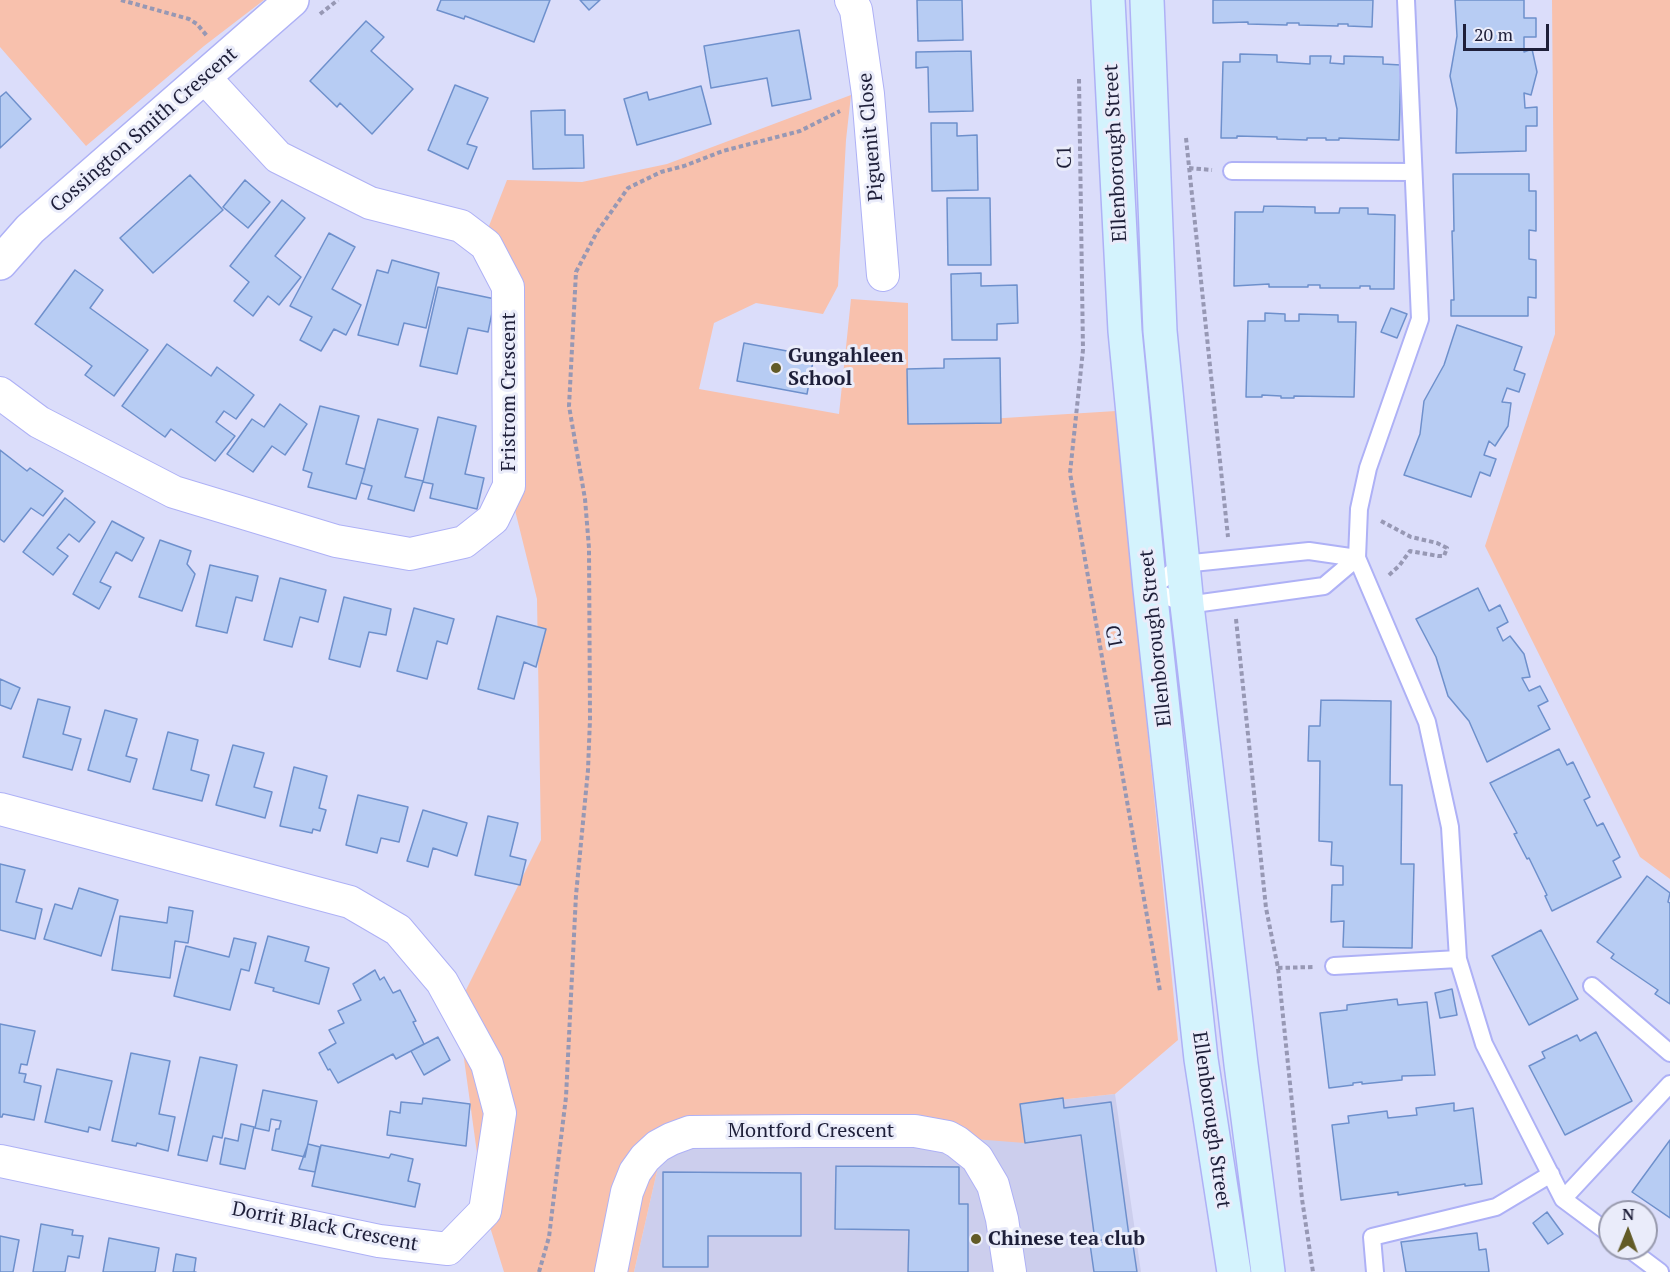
<!DOCTYPE html>
<style>
body{margin:0}
#map{position:relative;width:1670px;height:1272px;overflow:hidden;background:#dbddfa;font-family:"PT Serif",serif}
canvas{display:block}
.north{position:absolute;left:1598px;top:1200px;width:60px;height:60px;box-sizing:border-box;background:#eaecfa;border:2px solid #989aad;border-radius:50%;rotate:1deg;font-size:16px;font-weight:700;line-height:24px;text-align:center;color:#1e1f39}
.north::after{content:'';display:block;margin:auto;width:21px;height:27px;background:#625b27;clip-path:polygon(50% 0,100% 100%,50% 72%,0 100%)}
.scale{position:absolute;left:1463px;top:24px;width:86px;height:27px;box-sizing:border-box;border:3px solid #1e1f39;border-top:0;padding-left:8px;font-size:18px;line-height:21px;white-space:nowrap;color:#1e1f39;-webkit-text-stroke:4px #eaecfa;paint-order:stroke}
</style>
<div id="map">
<canvas width="1670" height="1272"></canvas>
<div class="north">N</div>
<div class="scale">20 m</div>
</div>
<script>
const ctx = document.querySelector('canvas').getContext('2d');
ctx.lineJoin = 'round';
function paint(path, color) {
  ctx.fillStyle = color;
  ctx.fill(path, 'evenodd');
}
function toPath(rows) {
  const path = new Path2D();
  for (const r of rows) {
    path.moveTo(r[0], r[1]);
    for (let i = 2; i < r.length; i += 2) path.lineTo(r[i], r[i + 1]);
  }
  return path;
}
function strokePath(path, color, width, dash) {
  ctx.strokeStyle = color;
  ctx.lineWidth = width;
  ctx.lineCap = dash ? 'butt' : 'round';
  ctx.setLineDash(dash || []);
  ctx.stroke(path);
}
function label(font, color, halo, rows, align = 'center') {
  ctx.font = font + ' "PT Serif",serif';
  ctx.lineWidth = 6;
  ctx.setLineDash([]);
  ctx.textBaseline = 'middle';
  ctx.strokeStyle = halo;
  ctx.fillStyle = color;
  for (const [text, x, y, turn = 0] of rows) {
    ctx.save();
    ctx.translate(x, y);
    ctx.rotate((+turn || 0) * Math.PI / 180);
    ctx.textAlign = isNaN(turn) ? turn : align;
    if (halo) ctx.strokeText(text, 0, 0);
    ctx.fillText(text, 0, 0);
    ctx.restore();
  }
}
const built = toPath([
 [1115,1094,1141,1272,634,1272,665,1136,948,1137,1025,1142,1020,1104]
]);
const green = toPath([
 [0,0,264,0,204,46,86,146,0,47],
 [1552,0,1670,0,1670,879,1640,857,1485,546,1555,334],
 [851,95,846,140,838,286,823,314,756,303,714,323,699,389,839,414,851,299,908,303,908,424,1116,411,1178,1040,1115,1094,1020,1104,1025,1143,948,1137,665,1136,634,1272,504,1272,485,1211,457,1008,541,840,537,599,509,486,510,357,489,226,507,180,582,182,667,164]
]);
const building = toPath([
 [441,0,550,0,534,42,465,16,464,19,437,10,441,0],
 [580,0,600,0,589,10,580,0],
 [917,0,962,0,963,40,918,41,917,0],
 [1213,0,1373,0,1372,27,1348,26,1348,24,1338,24,1338,26,1299,25,1299,23,1287,23,1287,25,1248,24,1248,22,1213,23,1213,0],
 [1455,0,1524,0,1524,18,1536,18,1536,37,1524,37,1524,52,1532,49,1537,72,1531,95,1524,93,1525,108,1537,107,1537,126,1526,126,1526,151,1456,153,1457,109,1450,76,1457,36,1455,0],
 [366,21,384,37,371,51,413,89,372,134,340,103,337,107,310,81,366,21],
 [799,30,811,99,772,106,767,78,711,88,704,46,799,30],
 [971,51,973,111,929,112,928,67,916,68,916,52,971,51],
 [1240,54,1277,55,1277,62,1310,64,1310,56,1331,56,1330,63,1344,64,1344,56,1383,57,1383,64,1401,65,1399,140,1339,138,1339,140,1326,140,1326,138,1307,138,1307,140,1277,139,1277,137,1237,136,1237,138,1221,138,1223,62,1240,62,1240,54],
 [455,85,488,98,467,144,477,147,468,169,428,150,455,85],
 [701,86,711,124,637,145,624,99,647,92,649,100,701,86],
 [6,92,31,119,0,148,0,97,6,92],
 [565,110,565,135,583,135,584,168,533,169,531,111,565,110],
 [931,123,957,123,957,136,977,135,978,190,932,191,931,123],
 [1453,174,1529,174,1529,191,1536,191,1536,231,1529,230,1529,259,1536,260,1536,298,1528,297,1528,316,1451,316,1451,300,1454,300,1452,231,1454,231,1453,174],
 [190,175,223,210,153,273,120,238,190,175],
 [245,180,270,202,248,228,223,207,245,180],
 [947,198,990,198,991,265,948,265,947,198],
 [282,200,305,218,275,256,301,277,279,305,268,296,253,316,234,301,249,282,230,266,282,200],
 [1264,206,1315,207,1315,213,1339,213,1340,208,1368,208,1368,214,1395,215,1394,289,1370,289,1370,286,1360,286,1360,288,1320,288,1320,285,1308,285,1308,287,1269,287,1269,284,1234,286,1235,212,1263,212,1264,206],
 [329,233,355,247,332,289,361,305,346,335,334,329,321,351,300,340,312,317,290,306,329,233],
 [392,260,439,273,426,328,404,323,398,345,358,335,377,270,388,273,392,260],
 [75,270,103,290,90,308,148,350,114,396,85,375,92,366,35,324,75,270],
 [981,273,981,286,1017,285,1018,323,997,324,997,340,952,340,951,274,981,273],
 [438,287,495,299,488,332,468,328,457,374,420,366,438,287],
 [1391,308,1407,314,1397,338,1381,332,1391,308],
 [1265,313,1285,314,1285,321,1299,321,1299,314,1338,315,1338,322,1356,322,1354,397,1294,396,1294,398,1281,398,1281,396,1262,395,1262,397,1246,397,1248,321,1265,321,1265,313],
 [1457,325,1522,347,1514,370,1525,374,1519,392,1507,388,1502,402,1511,403,1508,426,1495,446,1489,441,1484,455,1496,459,1490,476,1480,472,1471,497,1404,475,1420,434,1424,401,1444,365,1457,325],
 [744,343,814,356,807,394,737,381,744,343],
 [167,344,211,376,217,367,254,395,236,419,224,411,216,422,235,436,215,461,171,429,165,437,122,406,167,344],
 [1000,358,1001,423,908,424,907,369,944,368,944,359,1000,358],
 [280,404,307,424,285,455,272,446,253,472,227,454,252,419,264,427,280,404],
 [320,406,359,416,346,464,365,469,356,499,308,487,312,473,303,470,320,406],
 [438,417,476,426,465,474,484,478,477,509,430,498,433,484,423,482,438,417],
 [378,419,418,429,405,477,423,481,414,511,368,499,372,486,361,483,378,419],
 [0,450,27,471,30,468,63,491,43,516,31,508,4,542,0,539,0,450],
 [65,498,95,522,79,542,69,534,57,548,68,556,53,575,23,552,65,498],
 [112,521,144,538,132,561,116,552,100,582,111,587,99,609,73,594,112,521],
 [160,540,191,551,187,564,195,574,182,611,139,597,160,540],
 [210,565,258,576,252,601,236,597,227,633,196,626,210,565],
 [280,578,326,590,318,622,300,617,292,647,264,640,280,578],
 [1478,588,1489,611,1500,605,1508,622,1497,628,1503,641,1510,636,1524,654,1530,677,1522,678,1529,691,1540,686,1548,701,1538,706,1550,729,1487,762,1469,721,1448,696,1436,657,1416,619,1478,588],
 [344,597,391,609,386,635,369,632,360,667,329,659,344,597],
 [414,608,454,619,447,644,437,641,427,679,397,671,414,608],
 [497,616,546,629,536,667,524,662,514,699,478,689,497,616],
 [0,679,20,688,11,709,0,705,0,679],
 [38,699,70,707,63,734,81,739,72,770,23,757,38,699],
 [1321,700,1391,701,1390,785,1402,785,1401,864,1414,864,1412,948,1343,947,1344,921,1331,922,1332,885,1343,885,1343,866,1331,865,1332,842,1319,841,1320,761,1308,761,1309,726,1320,726,1321,700],
 [105,710,137,719,126,756,137,759,130,782,88,770,105,710],
 [168,732,198,740,191,770,209,775,202,801,153,789,168,732],
 [233,745,264,753,254,787,272,792,265,818,216,805,233,745],
 [1559,749,1567,765,1573,762,1590,797,1584,800,1597,826,1603,823,1620,857,1613,861,1621,877,1552,911,1545,896,1547,895,1529,858,1527,859,1514,834,1517,833,1490,783,1559,749],
 [294,767,327,776,319,808,326,810,320,831,313,829,312,833,280,826,294,767],
 [358,795,408,807,399,842,381,838,377,853,346,845,358,795],
 [423,810,467,823,457,856,433,848,428,867,407,861,423,810],
 [488,816,518,823,510,856,526,860,520,885,475,875,488,816],
 [0,864,25,870,16,902,42,909,35,939,0,930,0,864],
 [1647,876,1670,893,1668,902,1670,903,1670,1004,1655,994,1658,990,1611,958,1614,954,1597,942,1647,876],
 [79,888,118,900,101,956,44,939,55,904,72,909,79,888],
 [169,907,193,911,188,943,175,941,170,978,112,970,120,916,167,923,169,907],
 [1541,930,1578,999,1529,1025,1492,956,1541,930],
 [268,936,309,947,305,961,329,968,319,1004,273,991,274,988,255,983,268,936],
 [234,938,256,943,249,971,241,969,230,1010,174,996,186,946,229,957,234,938],
 [375,970,380,980,384,977,393,993,400,990,416,1021,413,1022,424,1044,396,1059,393,1054,338,1083,330,1069,328,1070,319,1053,336,1043,329,1030,344,1023,338,1011,361,1000,353,984,375,970],
 [1452,989,1457,1015,1440,1018,1435,993,1452,989],
 [1397,999,1398,1005,1427,1002,1435,1075,1402,1076,1402,1080,1362,1084,1362,1082,1353,1083,1353,1085,1329,1088,1320,1013,1347,1010,1347,1005,1397,999],
 [0,1024,35,1031,27,1065,21,1064,19,1073,26,1074,24,1082,41,1086,34,1120,3,1114,2,1117,0,1117,0,1024],
 [1596,1032,1632,1101,1565,1135,1529,1066,1545,1058,1542,1052,1577,1035,1580,1041,1596,1032],
 [438,1037,450,1060,424,1075,411,1051,438,1037],
 [131,1053,170,1061,159,1114,175,1117,168,1151,137,1143,136,1146,112,1141,131,1053],
 [200,1057,237,1065,222,1138,213,1136,207,1161,178,1155,200,1057],
 [57,1069,112,1081,100,1130,89,1127,88,1132,45,1122,57,1069],
 [263,1090,317,1101,305,1157,272,1150,276,1129,279,1129,281,1121,271,1119,269,1131,255,1128,263,1090],
 [423,1098,470,1104,466,1146,387,1135,390,1111,400,1113,401,1102,422,1104,423,1098],
 [1063,1098,1064,1108,1111,1102,1129,1236,1095,1241,1081,1135,1025,1143,1020,1104,1063,1098],
 [1454,1103,1454,1111,1473,1108,1482,1184,1465,1186,1465,1184,1398,1195,1398,1192,1341,1200,1332,1125,1349,1123,1348,1116,1387,1111,1388,1118,1417,1115,1416,1108,1454,1103],
 [241,1124,254,1127,245,1169,220,1164,225,1138,238,1141,241,1124],
 [1670,1140,1670,1218,1632,1192,1670,1140],
 [308,1144,320,1147,315,1172,299,1169,308,1144],
 [321,1145,389,1158,391,1154,413,1159,408,1181,420,1184,415,1207,312,1186,321,1145],
 [836,1166,959,1167,959,1204,968,1204,968,1272,908,1272,909,1230,835,1229,836,1166],
 [663,1172,801,1173,801,1236,708,1236,708,1267,663,1267,663,1172],
 [1547,1212,1563,1234,1548,1244,1533,1223,1547,1212],
 [41,1224,73,1230,72,1235,83,1236,79,1258,68,1256,65,1272,33,1272,41,1224],
 [1477,1233,1479,1250,1486,1249,1489,1272,1406,1272,1401,1242,1477,1233],
 [0,1236,19,1240,13,1272,0,1272,0,1236],
 [109,1238,159,1248,155,1272,103,1272,109,1238],
 [1132,1238,1137,1272,1094,1272,1090,1244,1132,1238],
 [176,1254,196,1258,194,1272,196,1272,173,1272,176,1254]
]);
const path = toPath([
 [121,0,189,19,197,24,207,36],
 [320,14,338,0],
 [1079,79,1083,350,1070,473,1160,991],
 [1186,138,1228,537],
 [1189,168,1212,170],
 [1381,521,1411,537,1437,543,1447,548,1444,556,1438,556,1410,551,1399,566,1388,576],
 [1236,619,1266,908,1278,968,1302,1199,1313,1272],
 [1278,968,1313,967],
 [539,1272,549,1237,566,1097,576,895,588,770,590,719,589,548,585,499,569,406,576,272,597,232,628,188,661,172,684,166,723,151,800,131,840,111]
]);
const service = toPath([
 [1406,0,1420,319,1368,468,1359,509,1357,558,1427,722,1450,827,1458,959,1484,1044,1563,1199,1610,1234],
 [1232,171,1413,172],
 [1309,551,1357,558,1324,586,1187,605,1150,589,1183,564,1309,551],
 [1334,966,1458,959],
 [1592,986,1670,1053],
 [1563,1199,1670,1084],
 [1628,1248,1660,1272],
 [1375,1272,1372,1237,1496,1207,1551,1174]
]);
const minor = toPath([
 [851,0,856,10,868,94,883,275],
 [0,393,39,422,174,492,336,541,410,554,464,542,493,519,509,486,508,287,486,245,461,226,370,203,278,157,205,78],
 [0,809,350,902,398,930,442,982,487,1064,500,1113,485,1211,448,1249,379,1241,0,1161],
 [611,1272,627,1192,635,1172,645,1158,658,1146,671,1139,690,1132,805,1131,915,1131,948,1137,957,1142,977,1158,993,1185,1002,1219,1010,1272]
]);
const tertiary = toPath([
 [0,263,30,229,292,0]
]);
const secondary = toPath([
 [1108,0,1125,331,1150,589,1201,1059,1234,1272],
 [1147,0,1160,331,1187,605,1241,1064,1268,1272]
]);
const markers = [
 [776,368,6,"#625b27"],
 [976,1239,6,"#625b27"]
];
const streetNames = [
 ["Cossington Smith Crescent",144,130,-41],
 ["Piguenit Close",871,137,-95],
 ["Ellenborough Street",1116,153,-93],
 ["C1",1065,157,-91],
 ["Fristrom Crescent",509,392,-90],
 ["C1",1113,637,80],
 ["Ellenborough Street",1156,638,-96],
 ["Ellenborough Street",1211,1120,82],
 ["Montford Crescent",811,1131],
 ["Dorrit Black Crescent",325,1227,11]
];
const poiNames = [
 ["Gungahleen",788,356],
 ["School",788,379],
 ["Chinese tea club",988,1239]
];
paint(built, '#ccceed');
paint(green, '#f8c1ad');
paint(building, '#b7ccf3');
strokePath(building, '#6e90cc', 1.5);
strokePath(service, '#aeb1f6', 20);
strokePath(minor, '#aeb1f6', 34);
strokePath(tertiary, '#aeb1f6', 36);
strokePath(secondary, '#aeb1f6', 36);
strokePath(path, '#9798b4', 4, [4.5, 3]);
strokePath(service, '#fff', 16);
strokePath(minor, '#fff', 32);
strokePath(tertiary, '#fff', 33);
strokePath(secondary, '#d4f3fd', 33);
for (const [x, y, r, color] of markers) {
  const dot = new Path2D();
  dot.arc(x, y, r, 0, 2 * Math.PI);
  ctx.fillStyle = color;
  ctx.fill(dot);
  strokePath(dot, '#eaecfa', 2);
}
label('20px', '#1e1f39', '#eaecfa', streetNames);
label('bold 20px', '#1e1f39', '#eaecfa', poiNames, 'left');
</script>
